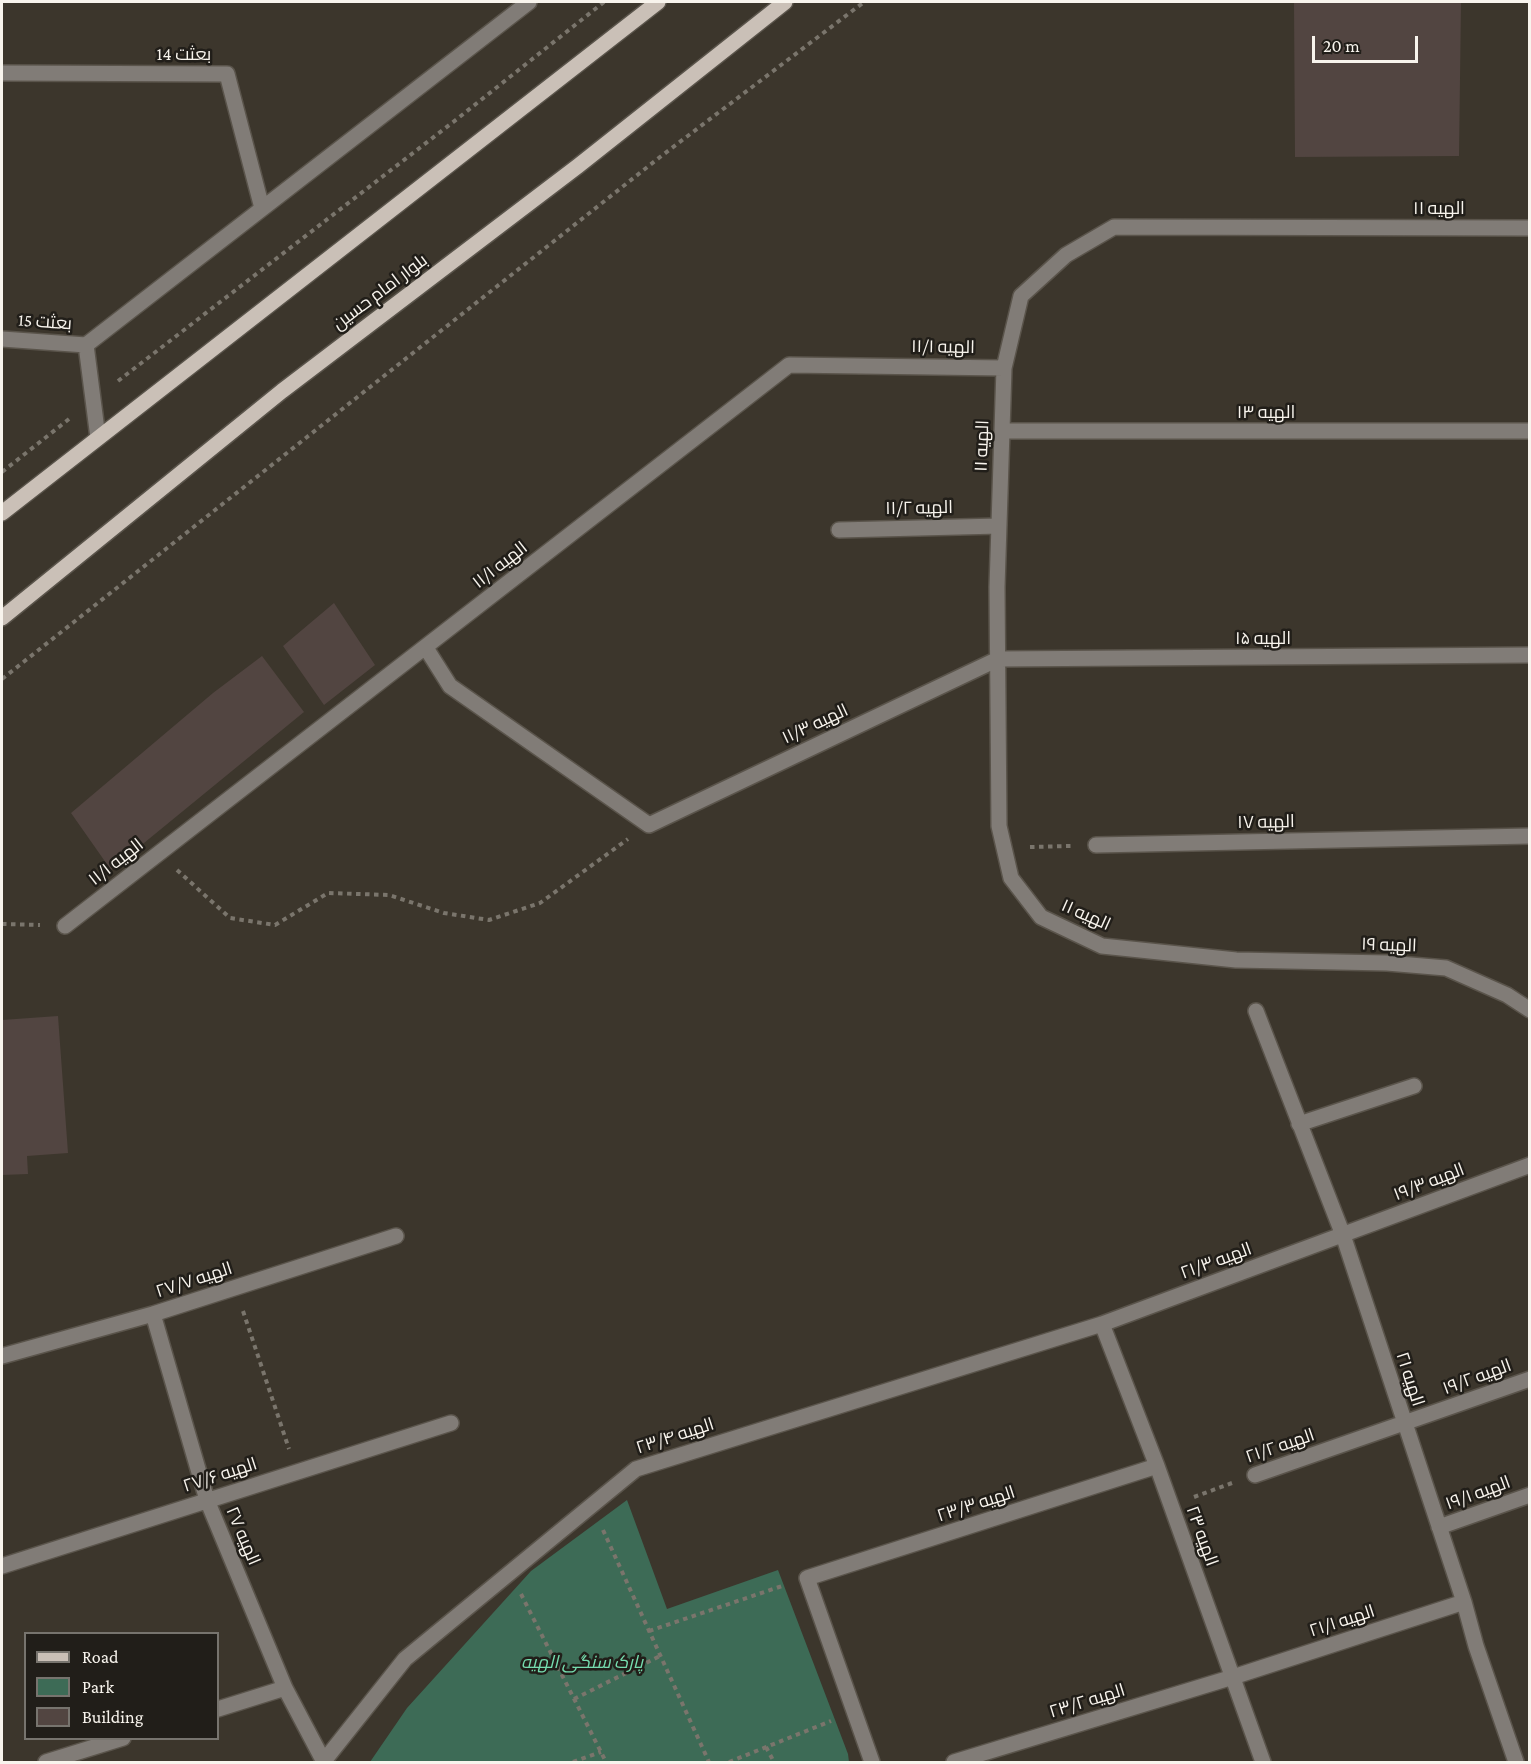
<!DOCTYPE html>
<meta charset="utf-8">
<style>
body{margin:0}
#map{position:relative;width:1531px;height:1764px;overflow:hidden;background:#3c362c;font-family:"Crimson Pro",serif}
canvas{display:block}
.frame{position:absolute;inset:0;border:3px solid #f8f4ed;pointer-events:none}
.legend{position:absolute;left:24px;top:1632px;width:195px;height:108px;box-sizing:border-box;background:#211e19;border:2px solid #77746e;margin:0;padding:8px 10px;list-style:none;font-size:18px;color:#f8f4ed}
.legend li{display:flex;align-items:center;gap:12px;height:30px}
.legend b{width:30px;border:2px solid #77746e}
.scale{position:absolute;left:1312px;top:36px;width:106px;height:27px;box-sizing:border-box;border:3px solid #f8f4ed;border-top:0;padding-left:8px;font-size:18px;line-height:21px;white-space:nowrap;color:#f8f4ed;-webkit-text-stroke:4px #211e19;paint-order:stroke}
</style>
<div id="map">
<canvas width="1531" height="1764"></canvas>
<div class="frame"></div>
<ul class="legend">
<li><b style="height:8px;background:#cac0b7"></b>Road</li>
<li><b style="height:16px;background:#3d6b56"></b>Park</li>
<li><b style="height:16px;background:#524541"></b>Building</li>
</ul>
<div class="scale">20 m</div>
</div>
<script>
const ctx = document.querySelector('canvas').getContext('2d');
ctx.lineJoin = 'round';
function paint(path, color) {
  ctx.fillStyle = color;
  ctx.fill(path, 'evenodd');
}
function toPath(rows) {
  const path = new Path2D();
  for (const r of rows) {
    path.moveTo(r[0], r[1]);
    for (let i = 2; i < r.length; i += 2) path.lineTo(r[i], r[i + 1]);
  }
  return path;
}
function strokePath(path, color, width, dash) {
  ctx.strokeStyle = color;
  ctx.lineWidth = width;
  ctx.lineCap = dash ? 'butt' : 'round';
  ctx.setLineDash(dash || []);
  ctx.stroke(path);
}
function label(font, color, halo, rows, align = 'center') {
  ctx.font = font + ' "Crimson Pro",Cairo,serif';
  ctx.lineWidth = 5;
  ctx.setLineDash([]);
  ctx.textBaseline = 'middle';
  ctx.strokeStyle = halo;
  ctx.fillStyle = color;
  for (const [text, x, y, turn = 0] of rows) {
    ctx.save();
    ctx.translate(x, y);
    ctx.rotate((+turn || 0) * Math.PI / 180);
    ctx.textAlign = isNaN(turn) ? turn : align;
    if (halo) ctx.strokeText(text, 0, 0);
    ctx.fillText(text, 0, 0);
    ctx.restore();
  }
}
const green = toPath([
 [627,1500,667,1609,778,1570,848,1754,849,1762,370,1762,407,1708,531,1571]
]);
const building = toPath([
 [1294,2,1461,2,1459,156,1295,157],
 [334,603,375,665,324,705,283,646],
 [262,656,304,712,111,870,71,813,213,693],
 [58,1016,68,1153,27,1156,28,1174,2,1175,2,1020]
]);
const path = toPath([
 [118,381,457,119,604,2],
 [2,472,69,419],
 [2,679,660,157,864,2],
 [1030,847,1071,846],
 [177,870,230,918,275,925,328,893,389,895,444,913,489,920,540,903,628,839],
 [2,924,40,925],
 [243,1311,289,1449],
 [1194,1497,1232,1483],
 [603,1530,709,1762],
 [521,1594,606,1762],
 [649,1631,785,1585],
 [574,1699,660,1656],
 [766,1747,774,1762],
 [573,1762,601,1752],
 [729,1762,831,1721]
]);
const minor = toPath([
 [2,73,227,74,262,208],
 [1530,228,1114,227,1066,255,1021,296,1004,368,997,587,999,826,1011,878,1041,917,1102,946,1236,960,1387,963,1446,968,1507,995,1530,1010],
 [2,339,86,345],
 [1002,431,1530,431],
 [98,438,86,345,529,2],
 [839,530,999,526],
 [426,648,450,686,649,825,998,659,1530,655],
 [1096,845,1530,836],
 [65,926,789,365,1004,368],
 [1256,1011,1343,1235,1464,1602,1476,1646,1516,1762],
 [1299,1124,1414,1086],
 [153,1314,207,1500,285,1688,324,1762],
 [1102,1324,1157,1466,1263,1762],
 [2,1356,153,1314,396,1236],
 [1255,1475,1530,1379],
 [1439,1527,1530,1495],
 [2,1566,451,1423],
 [218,1709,285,1688],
 [324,1761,405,1659,636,1469,1102,1324,1530,1165],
 [46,1762,123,1738],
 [872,1762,807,1578,1157,1466],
 [954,1762,1233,1677,1464,1602]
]);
const major = toPath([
 [2,513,658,2],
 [2,618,282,391,578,166,785,2]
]);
const streetNames = [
 ["بعثت 14",184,54],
 ["الهیه ۱۱",1439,208],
 ["بلوار امام حسین",380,292,-37],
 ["بعثت 15",45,322,4],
 ["الهیه ۱۱/۱",943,347,1],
 ["الهیه ۱۳",1266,412],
 ["الهیه ۱۱",982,446,-88],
 ["الهیه ۱۱/۲",919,508,-1],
 ["الهیه ۱۱/۱",500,565,-38],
 ["الهیه ۱۵",1263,638],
 ["الهیه ۱۱/۳",815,724,-25],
 ["الهیه ۱۷",1266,822,-1],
 ["الهیه ۱۱/۱",116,862,-38],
 ["الهیه ۱۱",1086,915,24],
 ["الهیه ۱۹",1389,945,2],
 ["الهیه ۱۹/۳",1429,1182,-21],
 ["الهیه ۲۱/۳",1216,1261,-20],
 ["الهیه ۲۷/۷",194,1280,-18],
 ["الهیه ۱۹/۲",1477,1377,-20],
 ["الهیه ۲۱",1410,1379,72],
 ["الهیه ۲۳/۴",675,1436,-18],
 ["الهیه ۲۱/۲",1280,1446,-19],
 ["الهیه ۲۷/۶",220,1475,-18],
 ["الهیه ۱۹/۱",1478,1493,-20],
 ["الهیه ۲۳/۳",976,1504,-18],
 ["الهیه ۲۷",243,1536,67],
 ["الهیه ۲۳",1202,1536,70],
 ["الهیه ۲۱/۱",1342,1621,-18],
 ["الهیه ۲۳/۲",1087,1701,-17]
];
const parkNames = [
 ["پارک سنگی الهیه",582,1662]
];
paint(green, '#3d6b56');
paint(building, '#524541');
strokePath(minor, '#5a544b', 18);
strokePath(major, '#5a544b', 18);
strokePath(path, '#7a756c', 4, [4.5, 4.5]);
strokePath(minor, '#817c77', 15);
strokePath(major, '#cac0b7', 15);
label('18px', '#f8f4ed', '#211e19', streetNames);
label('italic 18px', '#76ddaf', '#211e19', parkNames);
</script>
